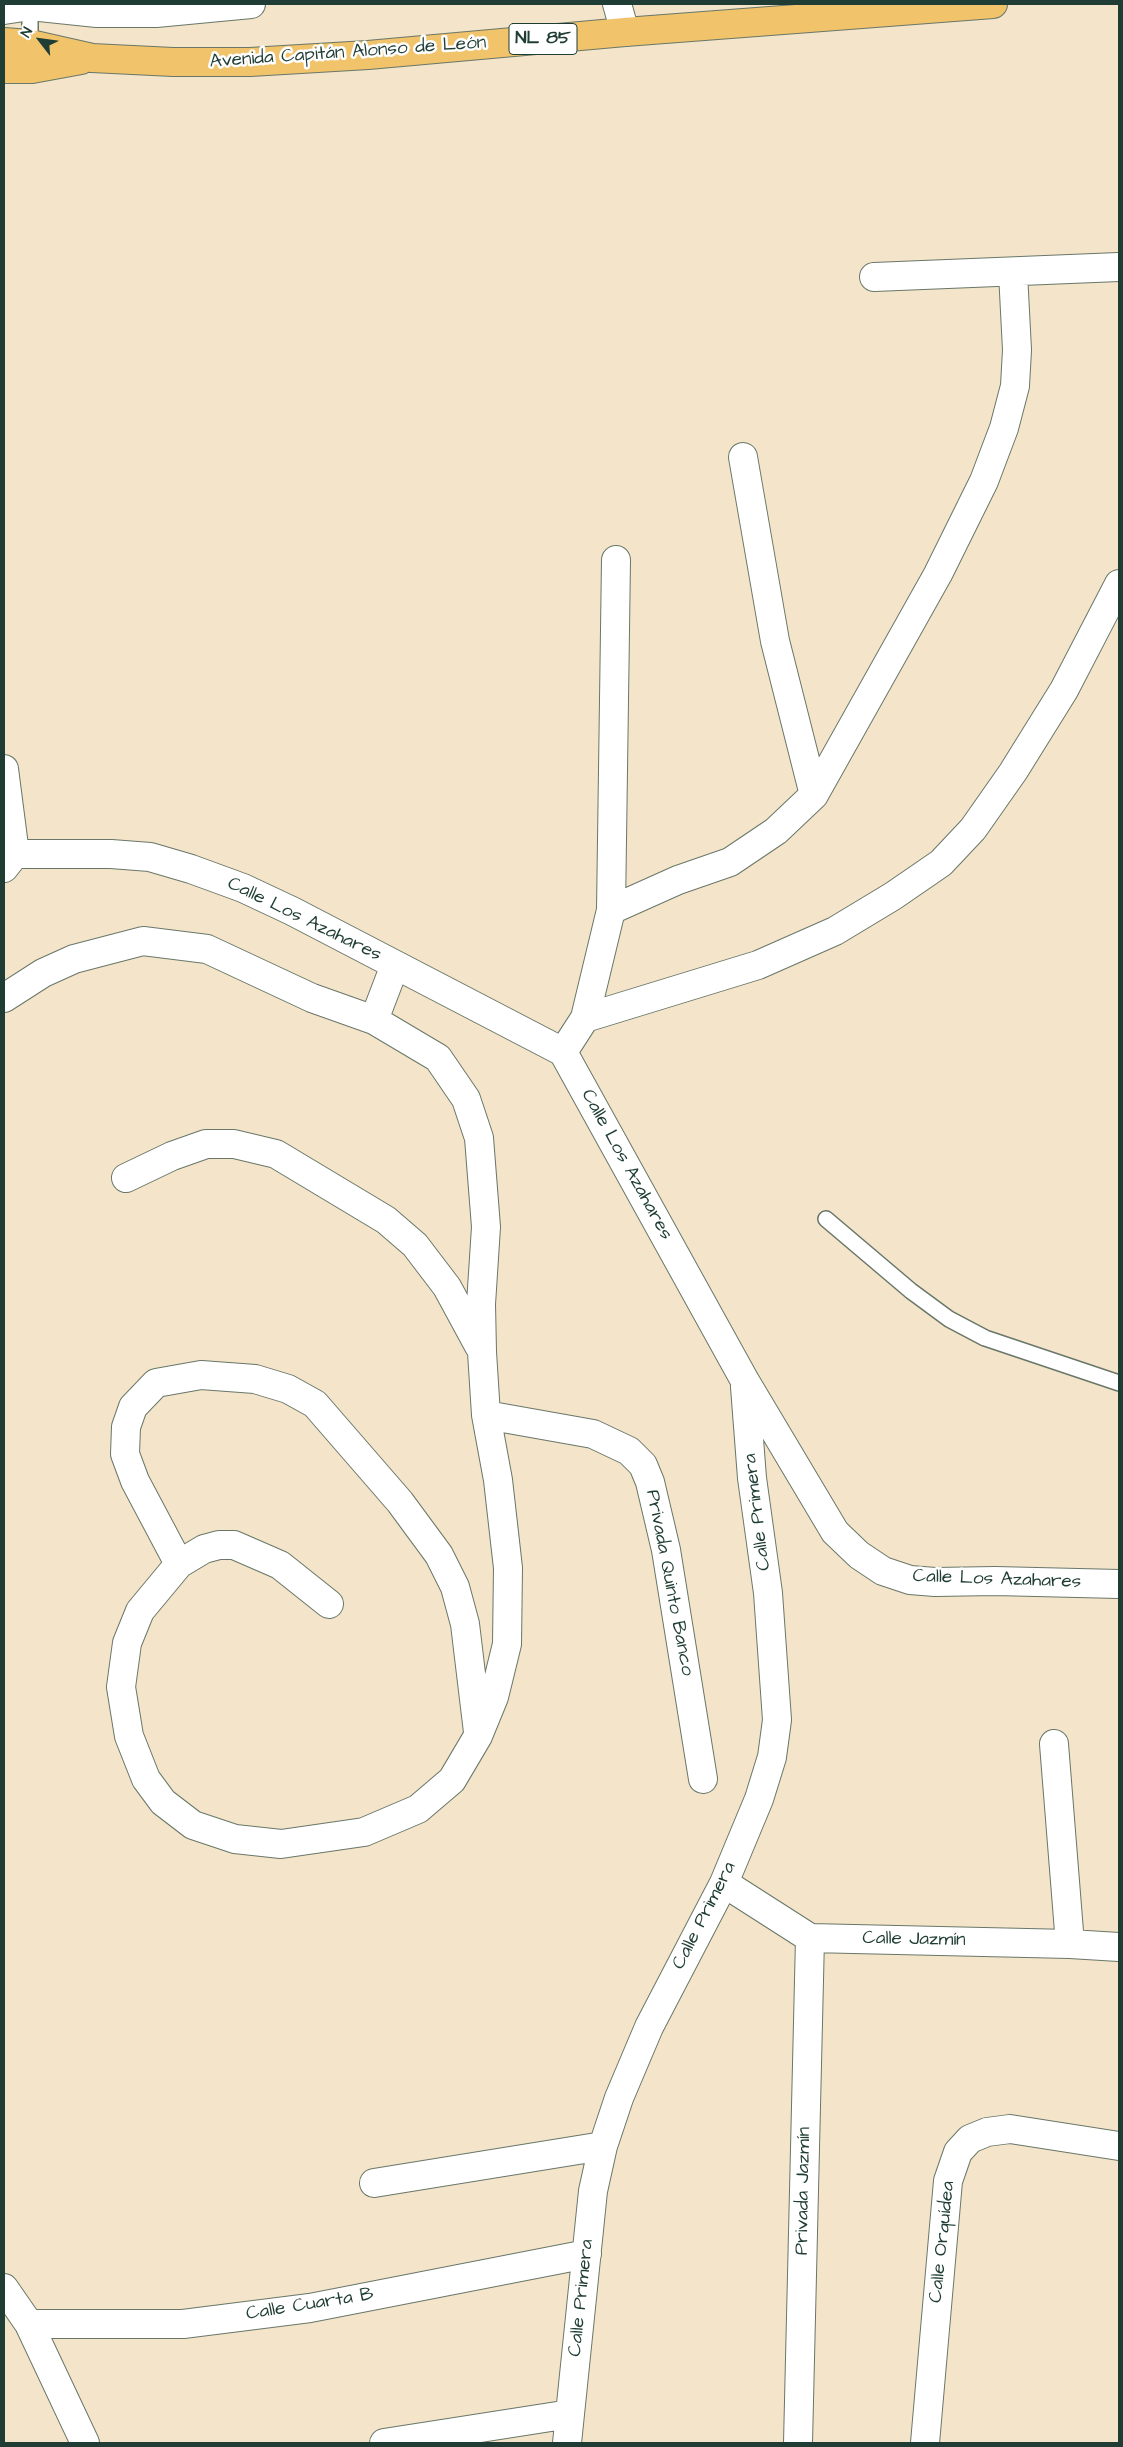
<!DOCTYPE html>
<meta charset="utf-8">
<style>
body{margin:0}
#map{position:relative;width:1123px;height:2447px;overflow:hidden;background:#f3e4ca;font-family:"Architects Daughter",sans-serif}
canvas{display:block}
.frame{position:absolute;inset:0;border:5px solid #1f3d34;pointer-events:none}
.north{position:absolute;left:15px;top:15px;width:50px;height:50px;-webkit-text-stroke:4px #fff;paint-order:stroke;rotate:300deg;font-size:14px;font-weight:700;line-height:20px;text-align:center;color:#1f3d34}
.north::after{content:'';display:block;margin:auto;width:18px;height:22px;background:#1f3d34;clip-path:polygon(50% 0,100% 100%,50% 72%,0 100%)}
</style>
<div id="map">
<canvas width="1123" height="2447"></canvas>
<div class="frame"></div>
<div class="north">N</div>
</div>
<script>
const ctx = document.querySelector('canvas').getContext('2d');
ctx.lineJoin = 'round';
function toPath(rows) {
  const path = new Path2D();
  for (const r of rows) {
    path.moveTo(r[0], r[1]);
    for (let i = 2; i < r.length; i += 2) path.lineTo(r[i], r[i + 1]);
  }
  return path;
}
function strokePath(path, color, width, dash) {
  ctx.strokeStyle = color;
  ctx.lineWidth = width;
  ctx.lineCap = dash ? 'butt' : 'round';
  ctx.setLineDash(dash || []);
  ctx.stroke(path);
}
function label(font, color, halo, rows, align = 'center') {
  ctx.font = font + ' "Architects Daughter",sans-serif';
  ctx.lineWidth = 5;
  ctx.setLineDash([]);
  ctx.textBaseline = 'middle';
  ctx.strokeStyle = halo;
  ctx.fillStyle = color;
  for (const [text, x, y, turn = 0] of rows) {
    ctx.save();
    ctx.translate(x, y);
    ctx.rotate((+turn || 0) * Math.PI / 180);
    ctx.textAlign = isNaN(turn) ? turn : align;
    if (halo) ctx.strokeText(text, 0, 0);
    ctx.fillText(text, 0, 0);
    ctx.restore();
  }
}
const service = toPath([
 [30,50,30,4],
 [826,1219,911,1291,949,1319,985,1338,1119,1383]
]);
const minor = toPath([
 [617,4,625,32],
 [4,10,30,6,97,13,156,13,251,4],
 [874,277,1119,267],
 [743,457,775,641,814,795],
 [4,769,15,854,4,868],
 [4,854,111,854,150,857,191,869,243,888,292,911,563,1052,745,1381,835,1532,859,1555,883,1571,910,1580,935,1582,995,1581,1119,1584],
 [611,910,678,880,730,862,776,831,814,795,938,574,984,481,1004,428,1015,386,1017,350,1013,273],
 [4,998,43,973,74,959,143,941,207,949,312,998,374,1020,395,965],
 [585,1018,758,965,835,931,893,896,941,863,973,829,1013,772,1064,690,1119,584],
 [563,1052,585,1018,611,910,616,560],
 [126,1178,172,1156,206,1144,234,1144,276,1154,386,1220,415,1245,447,1287,479,1346],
 [486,1415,593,1434,629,1451,643,1465,650,1482,666,1550,703,1779],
 [179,1564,135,1481,125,1454,126,1427,133,1407,156,1383,201,1375,255,1379,288,1389,315,1404,400,1502,439,1555,455,1587,465,1624,478,1732],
 [329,1604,280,1565,234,1545,219,1545,204,1549,179,1564,140,1611,127,1643,121,1687,129,1736,146,1779,163,1802,193,1825,235,1839,281,1844,364,1832,418,1809,452,1780,478,1736,494,1697,507,1644,508,1568,498,1480,486,1415,482,1352,481,1304,486,1227,479,1138,466,1099,438,1058,374,1020],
 [1054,1744,1070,1944],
 [724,1883,810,1938,1070,1944,1119,1947],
 [374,2183,603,2146],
 [4,2288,29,2324,85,2443],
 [29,2324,183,2324,310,2308,587,2254],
 [384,2443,570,2414],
 [567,2443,593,2191,603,2146,619,2098,649,2027,724,1883,759,1799,772,1757,777,1720,768,1593,752,1478,745,1387],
 [798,2443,810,1938],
 [925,2443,948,2181,958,2152,970,2139,987,2132,1010,2129,1119,2146]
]);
const primary = toPath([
 [4,42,30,44,92,58,173,62,250,62,368,55,625,32,993,4],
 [4,69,32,69,81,60]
]);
const shields = [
 [543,39,68]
];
const shieldNames = [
 ["NL 85",543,39]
];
const streetNames = [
 ["Avenida Capitán Alonso de León",348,53,-4],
 ["Calle Los Azahares",304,920,26],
 ["Calle Los Azahares",626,1165,61],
 ["Calle Primera",758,1512,-97],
 ["Calle Los Azahares",997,1580,2],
 ["Privada Quinto Banco",669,1583,79],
 ["Calle Primera",705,1916,-63],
 ["Calle Jazmín",914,1940,1],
 ["Privada Jazmín",804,2191,-89],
 ["Calle Orquídea",943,2242,-84],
 ["Calle Primera",582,2298,-84],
 ["Calle Cuarta B",310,2305,-9]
];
strokePath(service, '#697768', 18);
strokePath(minor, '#697768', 30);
strokePath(primary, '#697768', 30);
strokePath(service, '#fff', 15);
strokePath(minor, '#fff', 28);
strokePath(primary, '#f1c36a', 28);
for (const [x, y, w] of shields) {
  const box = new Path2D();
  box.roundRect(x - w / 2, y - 15.5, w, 31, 4);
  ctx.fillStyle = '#fff';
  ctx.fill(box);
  strokePath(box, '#1f3d34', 1);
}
label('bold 18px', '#1f3d34', null, shieldNames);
label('19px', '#1f3d34', '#fff', streetNames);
</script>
